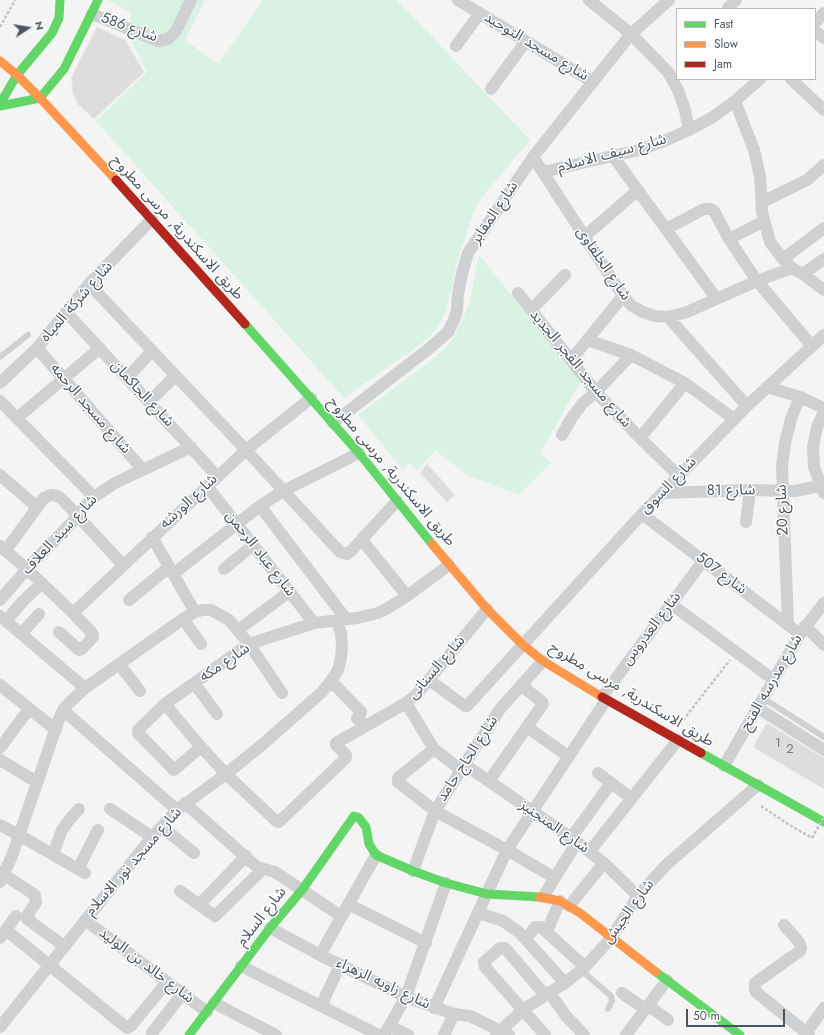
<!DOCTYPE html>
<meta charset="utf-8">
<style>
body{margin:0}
#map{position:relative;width:824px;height:1035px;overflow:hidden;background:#f4f4f4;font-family:Jost,sans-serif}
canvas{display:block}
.legend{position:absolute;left:676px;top:8px;width:140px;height:72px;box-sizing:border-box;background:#fff;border:1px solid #b7bbc0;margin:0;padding:5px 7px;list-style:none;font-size:12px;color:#4a5661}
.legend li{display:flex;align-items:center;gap:8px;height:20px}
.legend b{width:20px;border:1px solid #b7bbc0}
.north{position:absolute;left:8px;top:8px;width:40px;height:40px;-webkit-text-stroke:3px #fff;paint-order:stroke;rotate:78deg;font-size:11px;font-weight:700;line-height:16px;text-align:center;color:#4a5661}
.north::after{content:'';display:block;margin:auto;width:14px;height:18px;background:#4a5661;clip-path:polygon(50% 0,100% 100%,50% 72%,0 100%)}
.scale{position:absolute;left:686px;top:1009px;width:99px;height:18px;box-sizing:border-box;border:2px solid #4a5661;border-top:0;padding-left:5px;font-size:12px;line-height:14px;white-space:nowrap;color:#4a5661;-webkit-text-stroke:3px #fff;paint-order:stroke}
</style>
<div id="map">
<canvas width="824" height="1035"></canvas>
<ul class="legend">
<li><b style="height:5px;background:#63d668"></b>Fast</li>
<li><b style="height:5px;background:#ff974d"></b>Slow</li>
<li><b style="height:5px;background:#b3261e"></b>Jam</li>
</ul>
<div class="north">N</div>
<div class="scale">50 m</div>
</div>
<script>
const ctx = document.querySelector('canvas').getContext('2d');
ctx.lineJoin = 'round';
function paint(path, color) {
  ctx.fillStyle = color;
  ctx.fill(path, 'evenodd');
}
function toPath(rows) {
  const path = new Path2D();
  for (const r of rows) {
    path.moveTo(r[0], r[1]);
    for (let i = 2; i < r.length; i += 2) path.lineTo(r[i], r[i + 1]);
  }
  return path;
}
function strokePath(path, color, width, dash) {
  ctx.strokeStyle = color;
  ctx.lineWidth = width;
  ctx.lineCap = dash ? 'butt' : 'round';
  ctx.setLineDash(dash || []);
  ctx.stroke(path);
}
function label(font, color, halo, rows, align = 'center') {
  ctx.font = font + ' Jost,"Noto Sans Arabic",sans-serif';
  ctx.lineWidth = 3;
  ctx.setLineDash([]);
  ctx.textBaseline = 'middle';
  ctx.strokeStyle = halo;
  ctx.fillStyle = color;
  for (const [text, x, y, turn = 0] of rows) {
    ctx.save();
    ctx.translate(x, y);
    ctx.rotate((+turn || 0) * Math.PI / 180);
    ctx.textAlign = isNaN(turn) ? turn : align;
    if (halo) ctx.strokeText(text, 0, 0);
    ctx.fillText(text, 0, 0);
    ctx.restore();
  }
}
const green = toPath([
 [109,0,205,0,185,40,218,64,263,0,397,0,530,140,482,197,475,208,456,265,454,280,444,316,437,328,429,337,421,344,344,398,96,121,147,72,126,31,132,13,109,1],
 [479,255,581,381,540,453,551,463,519,495,467,475,435,450,417,471,409,463,403,470,358,415,433,359,447,346,457,331,469,305]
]);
const building = toPath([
 [97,27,125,40,144,72,94,119,78,104,73,94,72,84,72,76,97,27],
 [427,464,455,495,447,502,420,473,427,464],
 [767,723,820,756,824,757,824,789,753,747,767,723]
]);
const path = toPath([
 [0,27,15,0],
 [680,724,730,660],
 [761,806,788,824,812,838]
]);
const lane = toPath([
 [0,357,28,335],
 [763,698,824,737],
 [581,970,611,996,612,1001,608,1009]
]);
const street = toPath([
 [458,0,593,82],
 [589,0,631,34,668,72,678,90,685,110,689,130],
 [728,8,736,0],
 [92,14,158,41,168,39,176,31,191,0],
 [815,23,824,13],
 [815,31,824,38],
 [456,46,480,13],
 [791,79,824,110],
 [491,89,526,41],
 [735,101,754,150,760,176,762,212,770,242,783,259,792,268,803,274,824,290],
 [613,156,716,298],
 [533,157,623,296,632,306,643,312,655,316,668,317,687,312,757,281,792,268],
 [543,172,639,150,664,141,689,130,713,117,735,101,760,79],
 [762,202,807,180,824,165],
 [666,229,704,209,711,209,714,211,729,239,757,281,812,346],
 [584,237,638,190],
 [729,239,764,221],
 [783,259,824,228],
 [803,274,824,259],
 [89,284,246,450,340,552,347,554,351,551,397,501],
 [518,293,596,392,640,438,679,476],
 [531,310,565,275],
 [66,312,217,476],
 [668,317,747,406],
 [587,340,631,355,685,383,734,419],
 [37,348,143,470],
 [571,360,623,296],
 [127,378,152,351],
 [0,383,37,348,89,284,152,219],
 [767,387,800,397,824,408],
 [0,401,94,497],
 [149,402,175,376],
 [824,412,817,427,813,447,814,467,824,493],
 [17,418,100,348],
 [333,423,431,347,448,332,454,320,457,310,458,294,462,274,468,253,533,157,631,34,669,0],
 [562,435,571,419,582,404,596,392,631,355],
 [640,438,685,383],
 [0,475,37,507],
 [207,486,314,623],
 [662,493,750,490,795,491,824,485],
 [260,506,346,619],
 [642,514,800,634],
 [746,522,750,490],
 [152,537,195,612],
 [362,540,407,596],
 [0,546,27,569,73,613,92,633,93,637,82,649,79,650,59,632],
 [6,550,44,498,51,495,55,495,62,499,123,565],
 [224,569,253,545],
 [173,574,260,506,283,491,359,453],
 [0,600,27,569,77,517,84,507,94,497,115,483,191,447],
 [129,600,169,567],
 [671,604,774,680],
 [73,613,246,450,311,398],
 [0,616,85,688],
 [183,619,201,644],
 [6,621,23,601,42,583],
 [788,625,782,466,785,443,791,419,800,397],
 [805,626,824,645],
 [238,630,289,592],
 [21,634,39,614],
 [119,664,140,691],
 [429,680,465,706,467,706,642,514,747,406,824,335],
 [331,681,361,712,357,718,366,726],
 [194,683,217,714],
 [0,685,56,730],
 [602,697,703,561],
 [406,703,434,749,461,770],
 [165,704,201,747,226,774,276,821,279,822,346,758,346,755,336,745,336,743,406,703,418,693,487,609],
 [758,708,824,750],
 [63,710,177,810],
 [527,727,569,757],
 [201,747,174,770,138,733,138,730,165,704,249,644,314,623,357,618,378,613,388,608,407,596,449,565],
 [0,748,29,709],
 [434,749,398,778,398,782,435,811,507,850,555,878],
 [0,760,37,782],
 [464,764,577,842,604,863,638,896],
 [724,766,800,634,824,603],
 [598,773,631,798],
 [489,781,543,704,542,702,521,685],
 [185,803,257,867,275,872,341,916],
 [110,809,152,837],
 [0,825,19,835,85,873],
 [162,827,194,853],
 [571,838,611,783],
 [590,851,678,740],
 [53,854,62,830,70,819,79,809],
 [78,869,98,830],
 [413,871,435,811,500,709,543,661],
 [0,872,35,895,36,902,27,916,27,919,64,946],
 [0,882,12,856,59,719,63,710,70,702,85,688,183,619,195,612,203,610,211,610,229,620,249,644,282,693],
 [180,891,215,916,263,869],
 [543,897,577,842],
 [348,904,426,943],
 [199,905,246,856],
 [569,906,604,863],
 [479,913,503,921,519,932,565,983],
 [85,920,207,1012],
 [784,925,799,942,801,948,800,951,755,983,755,989,756,992,809,1035],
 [270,928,320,955,406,997,454,1014,470,1016,509,1035],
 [6,930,127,1028,131,1026,167,982],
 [547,931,560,901],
 [0,938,16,916],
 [526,939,535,927,541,927,585,967],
 [320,955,376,855],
 [241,966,379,1035],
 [549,992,566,1016,584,1035],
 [622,993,645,1009],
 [545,995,505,948,500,948,484,962,485,967,545,1035],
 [214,1003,276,1035],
 [648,1005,668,1020],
 [321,1006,340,965],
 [434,1008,507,850,606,700],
 [389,1026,408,1035],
 [0,1027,152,837,177,810,226,774,263,744,322,692,331,681,338,670,341,658,342,645,341,632,336,620],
 [152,1033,183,993],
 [806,1033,824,1008],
 [384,1035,406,997,446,883],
 [444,1035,454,1014],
 [496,1035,524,1009,565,983,585,967,611,938,638,896,666,865,758,785],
 [626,1035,667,980]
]);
const fast = toPath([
 [0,104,17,75,52,33,59,18,60,0],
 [0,106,40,98,64,69,98,0],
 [245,324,359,453,432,544],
 [701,753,824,822],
 [656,972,740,1035],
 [189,1035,270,928,302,890,354,816,359,818,366,827,369,844,376,855,413,871,446,883,487,894,540,897]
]);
const slow = toPath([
 [0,61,17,75,40,98,116,180],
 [432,544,487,609,523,645,543,661,602,697],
 [540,897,560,901,580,913,656,972]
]);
const jam = toPath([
 [116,180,245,324],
 [602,697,701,753]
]);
const pathBridge = toPath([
 [812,838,824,817]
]);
const numberNames = [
 ["1",778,744],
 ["2",790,750]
];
const streetNames = [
 ["شارع 586",129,28,20],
 ["شارع مسجد التوحيد",536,47,31],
 ["شارع سيف الاسلام",612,154,-15],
 ["شارع المقابر",495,213,-56],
 ["طريق الاسكندرية, مرسى مطروح",177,228,48],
 ["شارع الخلفاوى",603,264,56],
 ["شارع شركة المياه",77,302,-49],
 ["شارع مسجد الفجر الجديد",580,369,50],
 ["شارع الجاكمان",142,394,47],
 ["شارع مسجد الرحمه",90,409,49],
 ["طريق الاسكندرية, مرسى مطروح",391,472,50],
 ["شارع السوق",669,486,-46],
 ["شارع 81",731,491,-1],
 ["شارع الورشه",189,502,-43],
 ["شارع 20",783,510,-92],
 ["شارع سيد العلاف",60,535,-47],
 ["شارع عباد الرحمن",260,554,52],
 ["شارع 507",721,574,37],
 ["شارع العدروس",652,629,-53],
 ["شارع مكه",225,663,-34],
 ["شارع السنانى",437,668,-49],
 ["شارع مدرسه الفتح",772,683,-60],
 ["طريق الاسكندرية, مرسى مطروح",631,695,31],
 ["شارع الحاج حامد",468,759,-57],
 ["شارع المنجنيز",554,827,35],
 ["شارع مسجد نور الاسلام",134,862,-49],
 ["شارع الجيش",629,912,-54],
 ["شارع السلام",262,917,-52],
 ["شارع خالد بن الوليد",146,966,37],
 ["شارع زاويه الزهراء",383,984,25]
];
paint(green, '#d9f2e3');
paint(building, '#ddddde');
strokePath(building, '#e5e6e7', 1);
strokePath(path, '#bcc7c4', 2.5, [3, 2]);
strokePath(lane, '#ced0d2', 6);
strokePath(street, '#ced0d2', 12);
strokePath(fast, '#63d668', 9);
strokePath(slow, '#ff974d', 9);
strokePath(jam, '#b3261e', 9);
strokePath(pathBridge, '#bcc7c4', 2.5, [3, 2]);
label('13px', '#707881', null, numberNames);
label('15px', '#4a5661', '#fff', streetNames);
</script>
